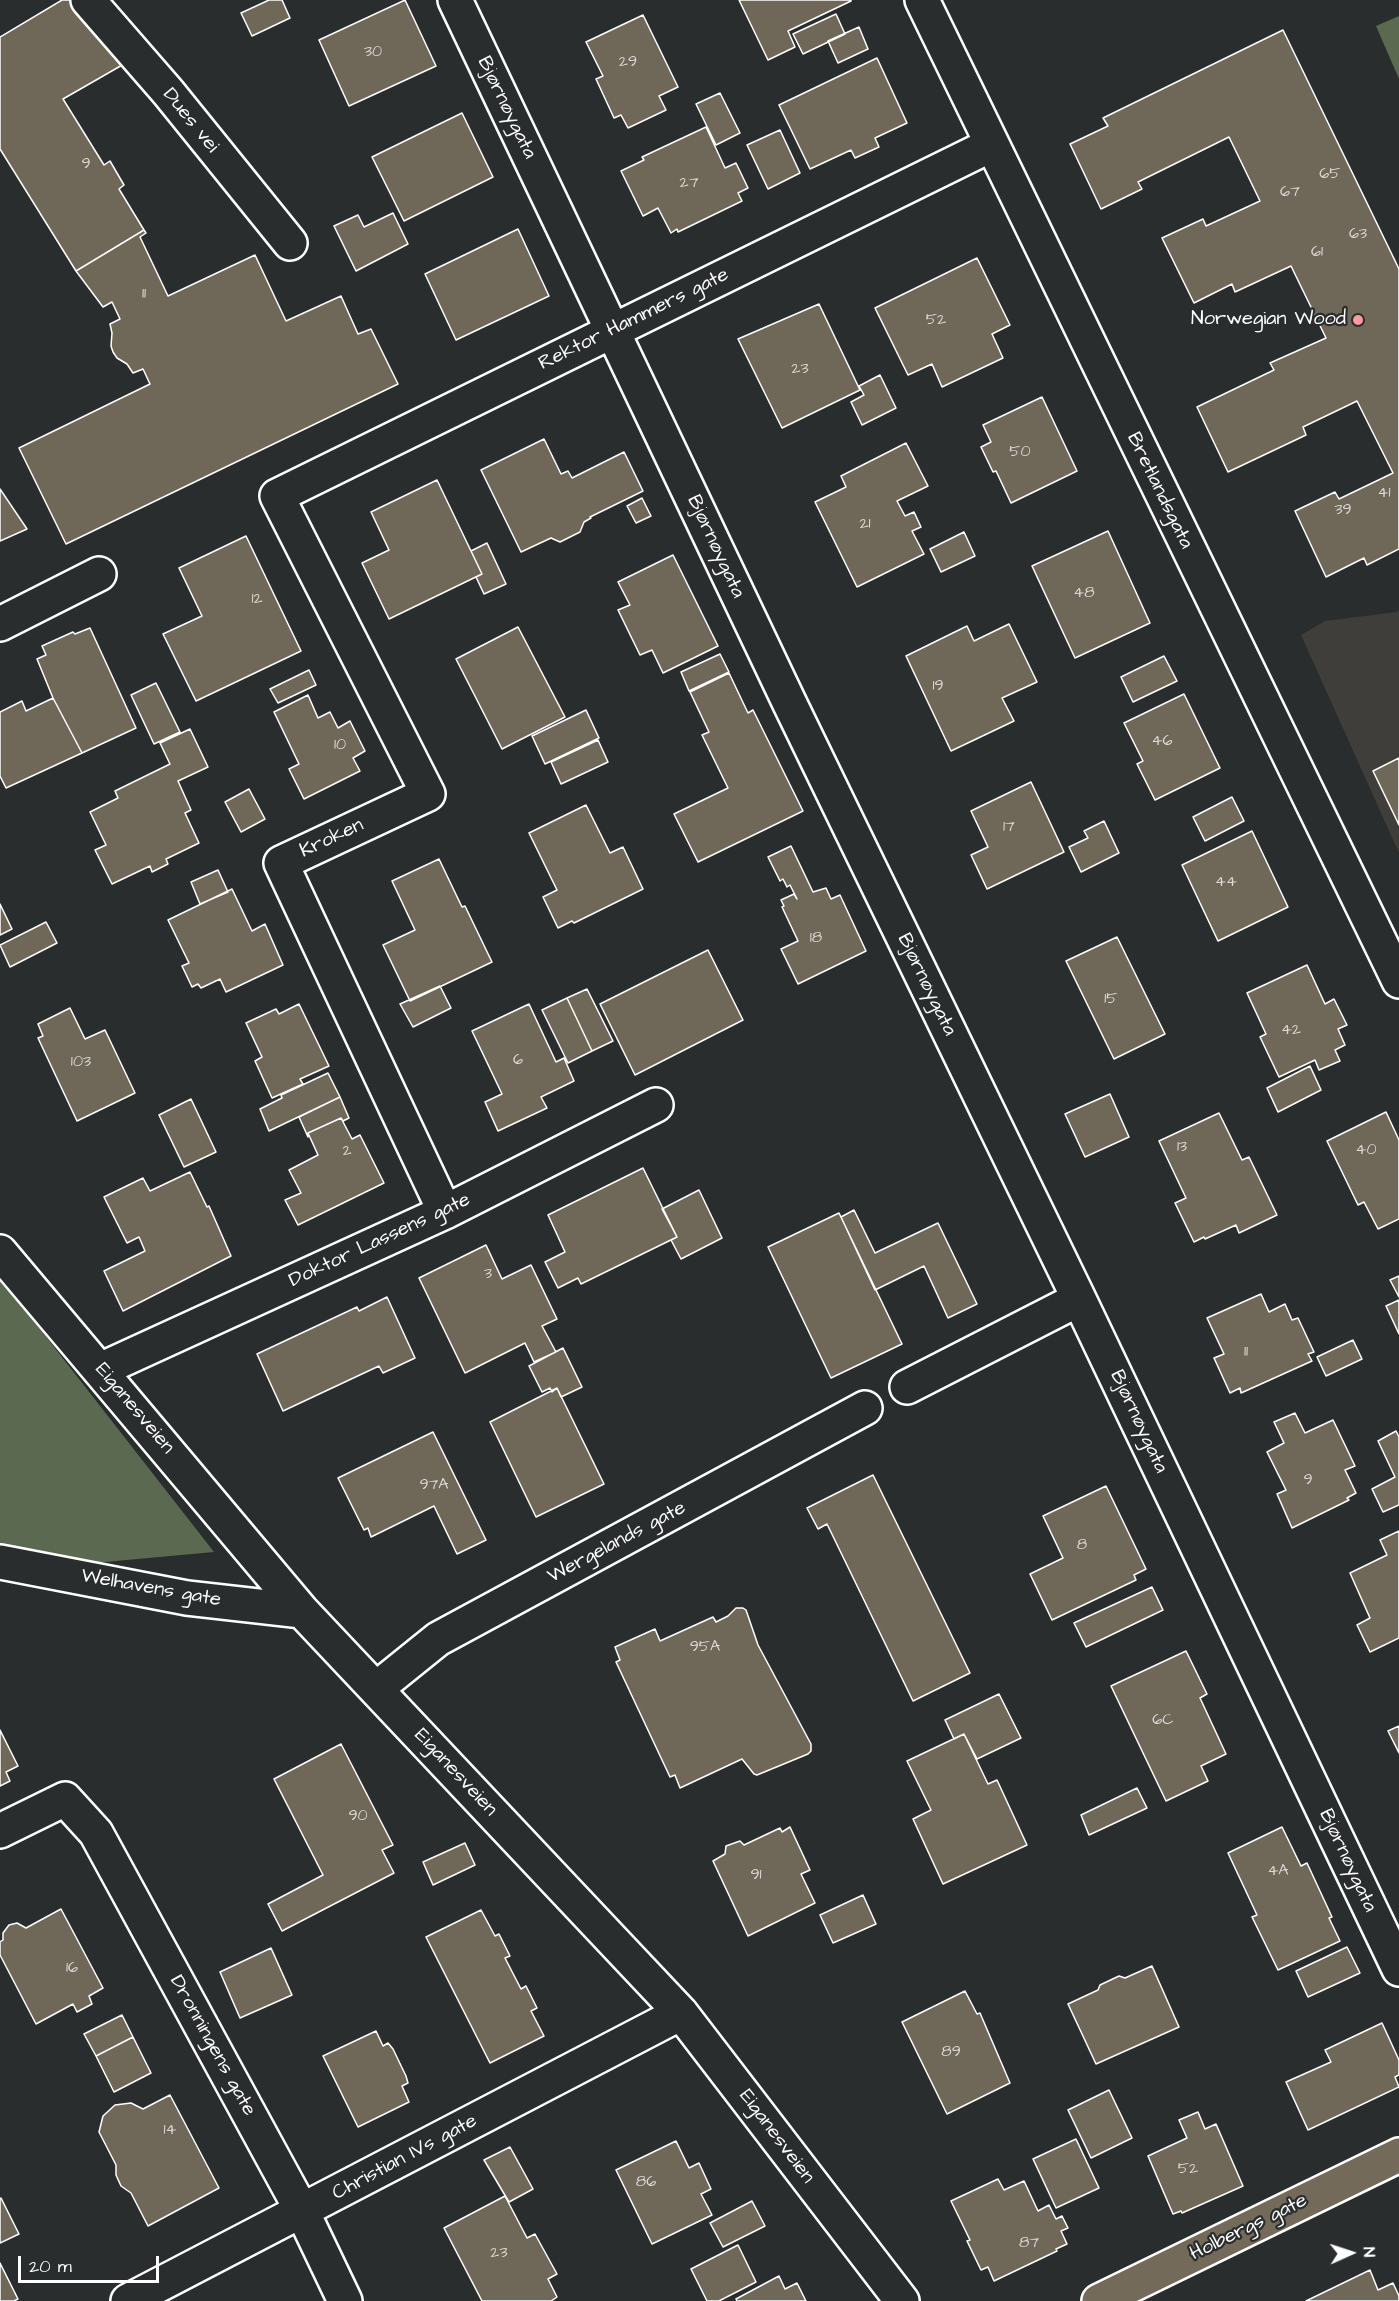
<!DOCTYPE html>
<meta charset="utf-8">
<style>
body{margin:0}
#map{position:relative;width:1399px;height:2301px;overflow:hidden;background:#2a2d2e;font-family:"Architects Daughter",sans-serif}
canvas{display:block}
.north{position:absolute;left:1321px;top:2223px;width:60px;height:60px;-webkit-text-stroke:4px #2a2d2e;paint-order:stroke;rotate:87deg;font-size:16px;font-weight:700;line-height:24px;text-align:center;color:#fff}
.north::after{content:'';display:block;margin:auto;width:21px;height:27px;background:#fff;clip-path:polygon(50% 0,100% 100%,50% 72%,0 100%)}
.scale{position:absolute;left:18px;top:2256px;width:141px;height:27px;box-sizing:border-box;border:3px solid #fff;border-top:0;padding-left:8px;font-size:18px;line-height:21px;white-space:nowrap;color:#fff;-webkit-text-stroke:4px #2a2d2e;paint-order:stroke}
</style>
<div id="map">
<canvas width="1399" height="2301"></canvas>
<div class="north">N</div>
<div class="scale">20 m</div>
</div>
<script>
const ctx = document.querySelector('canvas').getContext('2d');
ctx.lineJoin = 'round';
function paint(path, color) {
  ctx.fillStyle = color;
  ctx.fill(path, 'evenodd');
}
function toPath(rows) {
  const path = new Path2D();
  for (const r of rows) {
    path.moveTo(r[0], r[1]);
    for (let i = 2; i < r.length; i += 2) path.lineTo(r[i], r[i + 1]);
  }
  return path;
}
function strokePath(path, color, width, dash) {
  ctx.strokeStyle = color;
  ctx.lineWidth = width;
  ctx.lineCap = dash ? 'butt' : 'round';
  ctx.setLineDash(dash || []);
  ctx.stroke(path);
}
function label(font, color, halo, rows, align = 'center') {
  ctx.font = font + ' "Architects Daughter",sans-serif';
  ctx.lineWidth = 4.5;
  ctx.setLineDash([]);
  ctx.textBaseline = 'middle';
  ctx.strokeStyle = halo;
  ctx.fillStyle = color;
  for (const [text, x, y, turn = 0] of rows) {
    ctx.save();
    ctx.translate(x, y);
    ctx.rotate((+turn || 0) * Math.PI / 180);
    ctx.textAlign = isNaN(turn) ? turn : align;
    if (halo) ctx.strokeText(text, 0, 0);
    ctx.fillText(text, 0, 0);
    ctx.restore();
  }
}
const built = toPath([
 [1399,610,1399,853,1301,635,1325,621,1397,612]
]);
const green = toPath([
 [1399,16,1399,79,1376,26],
 [0,1280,15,1297,214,1552,83,1564,0,1547]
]);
const building = toPath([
 [62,0,72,0,86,24,97,19,124,64,63,99,104,165,110,161,124,185,119,189,144,230,76,271,0,149,0,37,62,0],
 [269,0,282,0,290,18,252,36,241,13,269,0],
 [405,0,436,66,349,106,319,40,405,0],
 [739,0,851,0,851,1,788,31,795,47,768,60,739,0],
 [836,14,845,34,803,54,793,34,836,14],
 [643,15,678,87,659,96,666,110,628,128,621,115,614,118,596,79,603,76,586,42,643,15],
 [859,27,868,49,838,63,828,41,859,27],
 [1283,30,1399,269,1399,549,1367,565,1364,558,1326,577,1295,511,1335,492,1339,499,1393,473,1357,401,1303,427,1306,435,1228,472,1197,407,1274,370,1270,363,1326,338,1291,266,1235,292,1232,284,1194,303,1162,238,1203,219,1206,226,1260,201,1229,137,1138,182,1142,189,1101,209,1070,144,1108,126,1103,118,1283,30],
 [877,58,907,123,875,138,879,147,855,158,851,150,810,169,779,105,877,58],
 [720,93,740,133,716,145,696,104,720,93],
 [462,113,493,177,404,221,372,157,462,113],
 [706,127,725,168,736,163,748,188,738,193,742,201,678,232,677,229,671,233,658,208,643,216,621,171,644,160,642,157,706,127],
 [780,130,800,173,768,189,747,145,780,130],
 [393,213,408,244,356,271,334,226,358,215,364,227,393,213],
 [518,229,549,296,456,340,425,274,518,229],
 [144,230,146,233,140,237,168,296,255,255,286,321,341,296,358,334,371,329,398,384,66,544,19,448,150,384,143,369,133,373,127,364,117,358,113,352,111,346,112,333,110,324,120,319,112,302,103,307,76,271,144,230],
 [977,258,1010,325,992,334,1003,358,942,387,932,364,908,375,875,308,977,258],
 [819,304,860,390,782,428,738,339,819,304],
 [880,375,896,408,862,425,851,402,864,395,859,386,880,375],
 [1042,397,1077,471,1011,503,996,471,993,472,981,447,991,442,983,425,1042,397],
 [544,439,561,474,568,471,572,478,624,452,643,491,590,517,591,518,584,522,580,532,560,542,551,538,521,552,481,470,544,439],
 [906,443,928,486,897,501,905,516,914,512,921,527,912,531,924,554,857,587,815,502,846,487,841,476,906,443],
 [437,480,482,574,389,619,362,563,389,550,371,512,437,480],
 [0,489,27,529,0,541,0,489],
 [642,498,651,516,636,523,627,506,642,498],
 [1108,531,1150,623,1075,658,1032,566,1108,531],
 [964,532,975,556,941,572,930,549,964,532],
 [246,536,301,651,196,701,163,634,202,616,179,568,246,536],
 [487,543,506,584,484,594,476,577,482,574,471,551,487,543],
 [673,555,718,646,663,673,652,650,640,655,618,610,630,605,618,582,673,555],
 [1009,624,1037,682,1002,698,1014,721,951,751,906,656,967,626,974,641,1009,624],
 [518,627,565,717,502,749,456,659,518,627],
 [90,628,136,728,82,753,53,698,37,659,46,655,42,646,73,632,75,634,90,628],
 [720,654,729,672,689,691,681,672,720,654],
 [1164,656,1177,681,1133,702,1121,677,1164,656],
 [309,670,316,685,278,703,270,689,309,670],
 [729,673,748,713,753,710,803,811,698,862,674,814,728,788,702,735,709,732,690,692,729,673],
 [156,683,180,732,154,744,131,695,156,683],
 [1184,694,1220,768,1155,800,1137,764,1143,761,1124,723,1184,694],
 [308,695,318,718,330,712,338,728,350,721,365,751,353,758,360,771,304,799,289,769,299,764,274,712,308,695],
 [53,698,82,753,6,788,0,776,0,712,22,701,26,711,53,698],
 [586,710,599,738,545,764,532,736,586,710],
 [190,729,208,767,178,781,191,810,185,813,199,843,166,859,168,864,152,872,150,866,112,884,95,850,106,845,90,812,118,798,115,791,170,764,160,743,190,729],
 [598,740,608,762,561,784,551,762,598,740],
 [1399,758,1399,825,1373,771,1399,758],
 [1031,782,1064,852,987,889,971,855,988,847,971,811,1031,782],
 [249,789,265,819,241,832,225,802,249,789],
 [1232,797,1244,821,1205,841,1193,817,1232,797],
 [586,805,610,853,623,847,643,889,574,923,572,921,558,928,543,897,557,890,529,833,586,805],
 [1104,821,1119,853,1081,872,1069,847,1088,838,1084,831,1104,821],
 [1252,831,1288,907,1218,941,1182,865,1252,831],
 [791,846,813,892,826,888,831,899,840,895,866,951,798,984,781,949,798,941,782,907,784,906,781,900,794,894,797,899,790,885,787,887,783,879,780,881,768,857,791,846],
 [439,859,462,907,465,906,492,962,410,1001,383,945,415,930,392,881,439,859],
 [218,870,228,892,200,904,191,882,218,870],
 [232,889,252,931,265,924,283,965,226,992,220,979,201,988,198,984,192,987,182,966,189,963,168,920,232,889],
 [0,904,12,929,0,935,0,904],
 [46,922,57,943,10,967,0,945,46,922],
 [1117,937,1165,1034,1114,1059,1066,961,1117,937],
 [708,950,743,1020,635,1075,600,1004,708,950],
 [1307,965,1325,1004,1334,999,1347,1025,1338,1029,1345,1045,1335,1050,1340,1061,1319,1070,1315,1060,1279,1077,1260,1037,1266,1034,1247,993,1307,965],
 [440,986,451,1008,413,1027,400,1004,440,986],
 [587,989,613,1041,592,1051,567,998,587,989],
 [567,998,592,1051,568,1063,542,1010,567,998],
 [299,1004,329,1066,300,1079,303,1084,272,1098,255,1061,262,1057,246,1023,276,1009,279,1014,299,1004],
 [529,1004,556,1062,564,1058,574,1081,541,1097,547,1108,498,1131,485,1102,502,1094,472,1031,529,1004],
 [70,1008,85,1039,105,1030,135,1093,77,1121,38,1038,43,1036,38,1024,70,1008],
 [1310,1066,1321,1090,1278,1112,1267,1088,1310,1066],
 [328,1073,340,1097,269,1131,260,1109,282,1098,281,1095,328,1073],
 [1110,1094,1129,1137,1085,1157,1065,1114,1110,1094],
 [340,1097,349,1118,343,1121,341,1118,308,1133,308,1137,299,1117,340,1097],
 [191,1099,216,1152,184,1167,159,1115,191,1099],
 [1386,1112,1399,1140,1399,1219,1378,1229,1364,1202,1358,1205,1327,1141,1386,1112],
 [1219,1113,1242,1160,1249,1157,1277,1215,1239,1233,1236,1225,1205,1239,1204,1237,1194,1242,1175,1203,1186,1198,1159,1141,1219,1113],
 [341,1118,352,1139,360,1135,384,1183,298,1225,285,1200,301,1193,289,1170,318,1155,308,1133,341,1118],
 [643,1168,677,1237,581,1284,578,1278,558,1288,545,1262,565,1252,548,1215,643,1168],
 [190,1172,207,1207,209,1206,231,1256,123,1311,104,1271,145,1251,139,1237,127,1243,104,1197,143,1178,150,1191,190,1172],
 [699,1190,722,1238,681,1259,671,1240,677,1237,662,1209,699,1190],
 [854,1210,875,1253,938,1223,977,1304,948,1318,924,1266,875,1290,841,1217,854,1210],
 [839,1213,902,1344,831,1378,768,1247,839,1213],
 [486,1245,502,1279,531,1265,557,1319,542,1326,556,1352,534,1362,525,1343,465,1373,419,1278,486,1245],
 [1399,1276,1399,1297,1390,1280,1399,1276],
 [1261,1294,1269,1312,1285,1304,1292,1320,1298,1318,1314,1352,1308,1354,1312,1361,1241,1393,1240,1388,1230,1393,1214,1358,1224,1354,1207,1318,1261,1294],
 [387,1297,415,1358,383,1373,379,1366,283,1411,257,1354,357,1307,359,1311,387,1297],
 [1399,1300,1399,1334,1386,1306,1399,1300],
 [1353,1340,1362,1359,1326,1376,1317,1357,1353,1340],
 [563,1348,582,1387,561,1397,557,1388,552,1392,550,1388,542,1392,529,1366,563,1348],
 [557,1388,604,1484,536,1517,490,1422,557,1388],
 [1295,1413,1305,1433,1333,1420,1355,1466,1345,1470,1356,1493,1347,1498,1349,1500,1292,1528,1277,1494,1286,1490,1267,1452,1284,1443,1274,1422,1295,1413],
 [1396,1431,1399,1437,1399,1505,1383,1512,1372,1489,1395,1477,1378,1441,1396,1431],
 [433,1432,486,1540,457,1554,434,1506,371,1537,368,1528,364,1530,338,1478,433,1432],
 [873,1475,970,1673,913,1701,827,1524,818,1529,807,1508,873,1475],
 [1106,1486,1146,1569,1134,1575,1136,1580,1052,1620,1030,1574,1063,1558,1043,1516,1106,1486],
 [1399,1531,1399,1638,1370,1652,1357,1625,1370,1618,1350,1573,1387,1555,1380,1540,1399,1531],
 [1152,1587,1163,1610,1086,1647,1074,1623,1152,1587],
 [736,1608,743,1608,746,1610,758,1645,811,1744,811,1751,808,1754,757,1775,754,1774,742,1759,680,1788,675,1775,670,1777,616,1662,620,1660,615,1647,655,1629,660,1641,713,1617,716,1622,728,1616,736,1608],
 [1186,1651,1207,1694,1200,1698,1226,1754,1201,1766,1208,1781,1166,1801,1111,1686,1186,1651],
 [999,1694,1021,1738,977,1759,964,1734,954,1739,945,1720,999,1694],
 [1399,1726,1399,1753,1388,1731,1399,1726],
 [0,1730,18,1766,6,1772,10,1781,0,1786,0,1730],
 [964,1734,988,1784,997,1780,1027,1845,943,1884,913,1819,931,1810,907,1761,964,1734],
 [341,1744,393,1845,382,1850,394,1873,282,1931,268,1904,323,1875,274,1779,341,1744],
 [1137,1788,1147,1808,1089,1835,1081,1815,1137,1788],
 [790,1827,810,1870,801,1874,815,1903,748,1936,713,1861,725,1854,726,1846,740,1841,744,1845,780,1828,782,1832,790,1827],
 [1282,1827,1301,1866,1307,1863,1332,1917,1329,1918,1340,1941,1278,1970,1252,1917,1257,1915,1228,1853,1282,1827],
 [465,1843,475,1865,433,1885,423,1862,465,1843],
 [863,1895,876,1924,833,1943,820,1915,863,1895],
 [61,1909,103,1988,89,1996,92,2004,77,2012,73,2004,36,2024,0,1955,0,1942,3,1940,3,1933,9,1925,17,1923,26,1928,61,1909],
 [481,1910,495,1936,499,1934,510,1956,505,1958,521,1989,526,1986,537,2008,531,2011,544,2036,490,2063,426,1937,481,1910],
 [1347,1947,1360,1973,1308,1997,1296,1971,1347,1947],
 [271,1948,292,1995,240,2018,220,1972,271,1948],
 [1152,1966,1179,2027,1096,2064,1068,2004,1098,1990,1100,1985,1119,1976,1125,1978,1152,1966],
 [965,1991,977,2014,980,2013,1010,2083,947,2114,902,2022,965,1991],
 [122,2015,133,2037,96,2056,84,2034,122,2015],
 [1382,2023,1399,2060,1399,2075,1395,2077,1399,2087,1308,2130,1286,2082,1331,2062,1325,2050,1382,2023],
 [376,2031,383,2046,388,2043,393,2049,406,2076,408,2083,402,2086,409,2102,358,2127,323,2056,376,2031],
 [133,2037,151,2073,114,2092,96,2056,133,2037],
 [1109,2090,1132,2138,1091,2158,1068,2110,1109,2090],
 [170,2095,219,2188,148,2226,131,2193,121,2186,116,2175,116,2165,99,2132,103,2116,115,2105,131,2103,143,2109,170,2095],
 [1198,2112,1205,2129,1216,2124,1243,2186,1182,2213,1181,2211,1173,2214,1148,2156,1187,2138,1179,2120,1198,2112],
 [1076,2139,1099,2188,1056,2208,1033,2159,1076,2139],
 [676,2141,689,2168,699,2163,711,2189,701,2194,712,2215,652,2244,616,2170,676,2141],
 [510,2147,533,2189,509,2202,484,2160,510,2147],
 [998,2179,1004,2190,1024,2181,1038,2211,1049,2205,1056,2219,1062,2216,1068,2228,1061,2231,1067,2244,1056,2249,1057,2251,994,2281,988,2267,981,2270,967,2241,970,2240,951,2201,998,2179],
 [505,2196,527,2238,535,2234,557,2274,548,2279,557,2297,551,2301,482,2301,444,2228,505,2196],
 [1,2198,19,2234,0,2243,0,2199,1,2198],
 [752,2201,765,2226,723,2247,710,2223,752,2201],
 [738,2245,756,2282,719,2301,707,2301,691,2269,738,2245],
 [0,2263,18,2299,14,2301,0,2301,0,2263],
 [1370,2270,1378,2290,1393,2283,1399,2296,1399,2301,1306,2301,1370,2270],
 [779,2276,785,2289,797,2283,806,2301,737,2301,736,2299,779,2276]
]);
const minor = toPath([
 [88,0,168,92,290,243],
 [455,0,790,704,1079,1299,1399,1969],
 [922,0,1399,981],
 [0,624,99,574],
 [445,1212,281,863,428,794,277,496,991,145],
 [0,1252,302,1611,681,2013,902,2301],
 [100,1370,445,1212,656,1105],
 [907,1387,1079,1299],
 [0,1562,187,1598,302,1611],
 [376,1689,438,1639,865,1408],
 [0,1831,65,1799,96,1833,302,2211,345,2301],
 [128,2301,681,2013]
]);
const major = toPath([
 [1099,2301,1399,2155]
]);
const markers = [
 [1358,320,6,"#ff9aa2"]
];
const numberNames = [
 ["30",373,53],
 ["29",628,63],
 ["9",86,165],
 ["65",1330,175],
 ["27",689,184],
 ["67",1290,193],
 ["63",1358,235],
 ["61",1317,253],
 ["11",144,295],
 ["52",936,321],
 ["23",800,370],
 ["50",1020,453],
 ["41",1384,494],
 ["39",1343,511],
 ["21",865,525],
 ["48",1084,594],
 ["12",257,600],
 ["19",938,687],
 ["46",1162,742],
 ["10",340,746],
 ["17",1009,828],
 ["44",1226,883],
 ["18",816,939],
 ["15",1111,1000],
 ["42",1291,1031],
 ["6",518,1061],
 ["103",81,1063],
 ["13",1182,1148],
 ["40",1366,1151],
 ["2",347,1152],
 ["3",488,1275],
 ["11",1246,1353],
 ["9",1308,1481],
 ["97A",434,1486],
 ["8",1082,1546],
 ["95A",705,1648],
 ["6C",1163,1721],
 ["90",358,1817],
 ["4A",1278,1872],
 ["91",756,1876],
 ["16",72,1969],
 ["89",951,2053],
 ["14",170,2131],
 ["52",1188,2170],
 ["86",646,2183],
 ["87",1029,2244],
 ["23",499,2254]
];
const streetNames = [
 ["Bjørnøygata",506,108,64],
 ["Dues vei",190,121,51],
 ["Rektor Hammers gate",634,320,-26],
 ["Bretlandsgata",1159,491,64],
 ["Bjørnøygata",715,547,65],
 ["Kroken",332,839,-25],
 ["Bjørnøygata",926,985,64],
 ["Doktor Lassens gate",380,1241,-25],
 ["Eiganesveien",134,1409,50],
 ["Bjørnøygata",1138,1422,65],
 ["Wergelands gate",617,1543,-28],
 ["Welhavens gate",151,1589,10],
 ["Eiganesveien",455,1773,47],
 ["Bjørnøygata",1347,1861,65],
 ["Dronningens gate",212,2046,61],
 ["Eiganesveien",776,2137,53],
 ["Christian IVs gate",405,2158,-28],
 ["Holbergs gate",1249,2228,-26]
];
const poiNames = [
 ["Norwegian Wood",1346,320]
];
paint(built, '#3f3e3a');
paint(green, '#5b6951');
paint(building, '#6f6757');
strokePath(building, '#fff', 1.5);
strokePath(minor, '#fff', 38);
strokePath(major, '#fff', 38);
strokePath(minor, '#2a2d2e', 33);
strokePath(major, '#746a5a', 33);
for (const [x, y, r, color] of markers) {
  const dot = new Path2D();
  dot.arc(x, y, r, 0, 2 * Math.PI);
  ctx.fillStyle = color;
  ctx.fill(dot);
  strokePath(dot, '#2a2d2e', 2);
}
label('16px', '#dbd9d5', null, numberNames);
label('20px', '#fff', '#2a2d2e', streetNames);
label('20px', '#fff', '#2a2d2e', poiNames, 'right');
</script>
